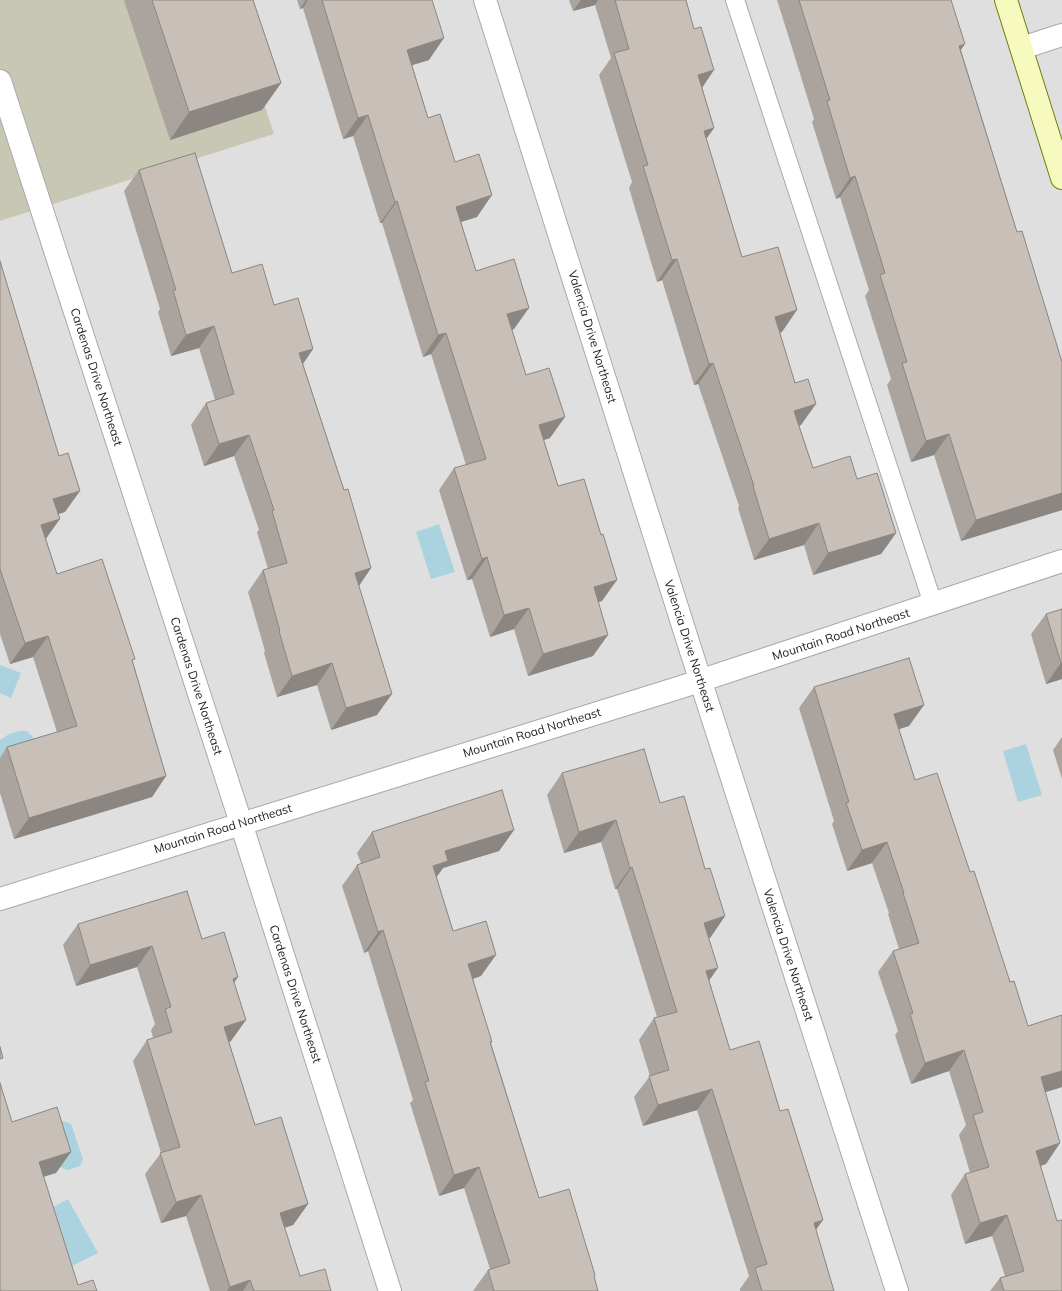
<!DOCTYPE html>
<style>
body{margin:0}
canvas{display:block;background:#f2efe9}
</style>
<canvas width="1062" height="1291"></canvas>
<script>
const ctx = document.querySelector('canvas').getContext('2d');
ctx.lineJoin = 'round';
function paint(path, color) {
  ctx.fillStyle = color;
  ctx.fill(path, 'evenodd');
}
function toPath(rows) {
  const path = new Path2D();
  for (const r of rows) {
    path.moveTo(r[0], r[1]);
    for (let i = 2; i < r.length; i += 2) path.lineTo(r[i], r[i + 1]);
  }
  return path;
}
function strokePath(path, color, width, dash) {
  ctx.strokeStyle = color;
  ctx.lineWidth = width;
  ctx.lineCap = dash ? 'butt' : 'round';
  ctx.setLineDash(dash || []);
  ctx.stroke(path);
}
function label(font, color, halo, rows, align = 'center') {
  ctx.font = font + ' Mulish,sans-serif';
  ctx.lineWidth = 4;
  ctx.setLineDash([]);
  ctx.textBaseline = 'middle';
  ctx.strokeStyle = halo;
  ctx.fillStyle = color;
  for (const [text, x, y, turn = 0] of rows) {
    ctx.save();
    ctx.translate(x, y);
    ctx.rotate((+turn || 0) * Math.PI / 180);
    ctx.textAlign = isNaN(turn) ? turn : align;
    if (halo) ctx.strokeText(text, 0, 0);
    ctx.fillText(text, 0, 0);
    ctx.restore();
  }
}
const residential = toPath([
 [231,0,1062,0,1062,1291,0,1291,0,221,274,134]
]);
const construction = toPath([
 [0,0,231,0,274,134,0,221]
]);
const water = toPath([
 [439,524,455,572,431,579,416,532],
 [0,665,21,673,11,698,0,693],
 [19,731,27,731,33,737,33,745,0,764,0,740,9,734],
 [1026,744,1042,795,1018,802,1003,751],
 [63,1121,71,1124,83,1159,80,1166,68,1170,60,1167,52,1124],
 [68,1199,98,1253,68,1268,44,1212]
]);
const lane = toPath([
 [735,0,933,604]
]);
const street = toPath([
 [485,0,690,648,897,1291],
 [1022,48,1062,35],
 [0,81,241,823,390,1291],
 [0,899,678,688,1062,561]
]);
const secondary = toPath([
 [1006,0,1062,178]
]);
const wall = toPath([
 [124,0,253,0,281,83,262,110,170,140],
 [297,0,432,0,429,60,412,65,428,118,455,162,477,217,461,222,476,271,514,329,512,330,526,375,550,438,544,440,558,486,602,601,598,602,593,656,528,676,514,629,490,637,472,579,467,580,439,490,454,468,466,465,431,354,423,357,382,223,380,223,353,136,343,139,303,8,300,9],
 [569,0,686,0,702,87,714,128,706,139,742,257,782,332,780,333,801,425,799,426,813,468,857,479,896,533,881,554,813,575,804,545,754,560,738,508,739,506,698,384,694,385,662,280,657,282,629,188,632,182,599,75,611,58,595,5,573,11],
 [777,0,951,0,961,50,1017,232,1062,362,1062,510,961,541,934,455,911,462,887,385,891,379,865,296,869,290,840,197,836,199,812,122,814,119,789,38],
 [139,170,232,273,274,305,313,349,303,364,344,490,371,568,359,586,377,715,331,730,317,685,277,697,264,653,265,651,248,592,263,570,268,569,257,532,259,530,234,456,204,466,191,425,206,403,215,400,199,348,171,356,158,312,160,309,124,191],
 [0,261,65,512,58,514,46,539,57,574,133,662,166,776,152,797,14,839,0,793,0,758,7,747,57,732,33,657,10,664,0,634],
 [1062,609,1062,679,1046,684,1031,634,1046,614],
 [814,687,909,726,899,729,915,780,970,872,1010,982,1028,1026,1062,1015,1062,1087,1046,1092,1046,1164,1041,1166,1062,1291,990,1291,1000,1278,1005,1276,992,1236,965,1244,951,1195,965,1174,970,1173,959,1135,966,1125,949,1071,911,1084,895,1035,898,1031,878,972,893,951,899,949,888,914,889,913,872,863,847,871,832,824,834,821,799,708],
 [1062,737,1062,779,1053,750],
 [562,773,660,803,705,869,725,916,710,938,709,938,709,980,730,1050,816,1230,834,1291,740,1291,740,1289,749,1276,697,1110,643,1126,634,1097,650,1076,639,1040,654,1018,657,1017,617,889,615,889,601,842,564,853,547,795],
 [514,830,499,851,443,868,436,877,453,931,481,976,473,979,491,1043,539,1198,595,1275,594,1277,598,1291,473,1291,488,1270,490,1269,464,1188,439,1196,410,1103,413,1100,368,951,364,953,342,886,357,865,361,863,357,853,372,832],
 [78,924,202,939,238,977,234,982,231,1041,229,1042,255,1125,308,1204,293,1225,284,1228,300,1276,331,1291,210,1291,186,1216,161,1223,145,1174,161,1153,133,1061,147,1040,153,1038,151,1030,155,1024,137,967,76,986,63,945]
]);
const shadedWall = toPath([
 [306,0,308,0,303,8,300,9],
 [581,0,598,0,595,5,573,11],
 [444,38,429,60,393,71,407,50],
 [965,44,950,66,959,46],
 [714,70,700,91,698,75],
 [281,83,262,110,170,140,189,112],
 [368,115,353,136,343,139,358,118],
 [714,128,699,149,704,131],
 [855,176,840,197,836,199,850,178],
 [492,195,477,217,441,228,456,207],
 [397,201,382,223,380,223,395,202],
 [677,259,662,280,657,282,672,260],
 [529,308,514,329,492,336,507,314],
 [797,310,782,332,760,339,775,317],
 [214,326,199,348,171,356,186,335],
 [446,333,431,354,423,357,438,335],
 [313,349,298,371,299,353],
 [713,363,698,384,694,385,709,364],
 [816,404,801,425,779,433,794,411],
 [565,417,550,438,524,446,539,425],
 [949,434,934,455,911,462,926,441],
 [249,435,234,456,204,466,219,444],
 [80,491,65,512,39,520,53,499],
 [1062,493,1062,510,961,541,976,520],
 [60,519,45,540,41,525],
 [819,523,804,545,754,560,769,539],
 [896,533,881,554,813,575,828,553],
 [487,557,472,579,467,580,482,559],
 [371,568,356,590,355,573],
 [617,580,602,601,579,608,594,587],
 [529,608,514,629,490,637,504,615],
 [608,635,593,656,528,676,543,654],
 [48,636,33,657,10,664,25,643],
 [332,663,317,685,277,697,292,676],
 [1061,663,1062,663,1062,679,1046,684],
 [392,694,377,715,331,730,346,708],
 [924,705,909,726,880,735,894,714],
 [166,776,152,797,14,839,29,818],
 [616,820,601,842,564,853,579,832],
 [514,830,499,851,443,868,433,882,433,866,445,851],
 [887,842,872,863,847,871,862,850],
 [632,867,617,889,615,889,630,868],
 [725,916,710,938,689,944,704,923],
 [383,930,368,951,364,953,378,932],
 [152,946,137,967,76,986,90,965],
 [496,955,481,976,454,985,468,964],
 [718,968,703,989,706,971],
 [238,977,223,998,233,979],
 [246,1020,231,1041,209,1048,224,1027],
 [964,1050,949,1071,911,1084,925,1063],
 [1062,1071,1062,1087,1027,1098,1041,1077],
 [712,1089,697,1110,643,1126,658,1105],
 [1060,1143,1046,1164,1021,1172,1036,1151],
 [71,1152,56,1173,24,1183,39,1162],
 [479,1167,464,1188,439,1196,454,1175],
 [201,1195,186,1216,161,1223,176,1202],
 [308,1204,293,1225,265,1234,280,1213],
 [1007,1215,992,1236,965,1244,980,1223],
 [823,1220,808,1241,814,1223],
 [250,1280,243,1291,227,1291,230,1287]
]);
const building = toPath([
 [152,0,253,0,281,83,189,112,152,0],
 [322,0,432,0,444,38,407,50,428,118,440,114,455,162,479,154,492,195,456,207,476,271,514,259,529,308,507,314,526,375,549,368,565,417,539,425,558,486,584,479,601,535,603,534,617,580,594,587,608,635,543,654,529,608,504,615,487,557,482,559,454,468,486,459,446,333,438,335,397,201,395,202,368,115,358,118,322,0],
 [615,0,686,0,694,29,701,27,714,70,698,75,714,128,704,131,742,257,778,247,797,310,775,317,795,383,808,379,816,404,794,411,813,468,850,456,857,479,877,473,896,533,828,553,819,523,769,539,753,486,754,486,713,363,709,364,677,259,672,260,643,166,648,165,614,53,629,49,615,0],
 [799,0,951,0,965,44,959,46,1017,232,1022,231,1062,362,1062,493,976,520,949,434,926,441,902,363,907,362,880,275,885,273,855,176,850,178,827,101,830,100,799,0],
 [195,153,232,273,262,264,274,305,298,298,313,349,299,353,344,490,348,489,371,568,355,573,392,694,346,708,332,663,292,676,279,631,280,631,263,570,287,563,272,511,274,510,249,435,219,444,206,403,234,394,214,326,186,335,173,290,176,290,139,170,195,153],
 [0,261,59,456,68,453,80,491,53,499,60,519,41,525,57,574,102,559,135,659,132,660,166,776,29,818,7,747,77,726,48,636,25,643,0,569,0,261],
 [1062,609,1062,663,1061,663,1046,614,1062,609],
 [909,658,924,705,894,714,915,780,937,773,970,872,974,871,1010,982,1014,981,1028,1026,1062,1015,1062,1071,1041,1077,1060,1143,1036,1151,1057,1221,1062,1220,1062,1291,1004,1291,1000,1278,1024,1271,1007,1215,980,1223,965,1174,989,1167,973,1115,983,1112,964,1050,925,1063,910,1014,913,1013,893,951,919,943,903,893,904,893,887,842,862,850,846,803,849,802,814,687,909,658],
 [644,749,660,803,684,796,705,869,710,868,725,916,704,923,718,968,706,971,730,1050,759,1041,780,1111,788,1109,823,1220,814,1223,834,1291,762,1291,755,1268,767,1264,712,1089,658,1105,649,1076,669,1070,654,1018,677,1012,632,867,630,868,616,820,579,832,562,773,644,749],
 [502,790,514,830,445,851,448,861,433,866,453,931,486,921,496,955,468,964,492,1042,490,1042,539,1198,569,1189,595,1275,594,1276,598,1291,494,1291,488,1270,510,1263,479,1167,454,1175,425,1082,429,1081,383,930,378,932,357,865,380,857,372,832,502,790],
 [187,891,202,939,224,932,238,977,233,979,246,1020,224,1027,255,1125,281,1117,308,1204,280,1213,300,1276,325,1269,331,1291,254,1291,250,1280,230,1287,201,1195,176,1202,160,1153,180,1147,147,1040,172,1032,165,1009,171,1007,152,946,90,965,78,924,187,891],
 [0,1047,3,1058,0,1059,0,1047],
 [0,1083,12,1122,57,1107,71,1152,39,1162,78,1285,93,1280,97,1291,0,1291,0,1083]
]);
const streetNames = [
 ["Valencia Drive Northeast",592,337,73],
 ["Cardenas Drive Northeast",96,377,72],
 ["Mountain Road Northeast",841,635,-18],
 ["Valencia Drive Northeast",689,646,72],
 ["Cardenas Drive Northeast",196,686,72],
 ["Mountain Road Northeast",532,733,-17],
 ["Mountain Road Northeast",223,829,-17],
 ["Valencia Drive Northeast",788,955,72],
 ["Cardenas Drive Northeast",295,994,72]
];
paint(residential, '#e0dfdf');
paint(construction, '#c7c7b4');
paint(water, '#aad3df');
strokePath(lane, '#a9a9a9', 20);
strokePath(street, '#a9a9a9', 24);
strokePath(secondary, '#707d05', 24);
strokePath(lane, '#fff', 18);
strokePath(street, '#fff', 22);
strokePath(secondary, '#f7fabf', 22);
paint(wall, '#aba49e');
paint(shadedWall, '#8b8681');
paint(building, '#c7bfb8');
strokePath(building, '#8b8681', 1);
label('12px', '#222', '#fff', streetNames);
</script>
